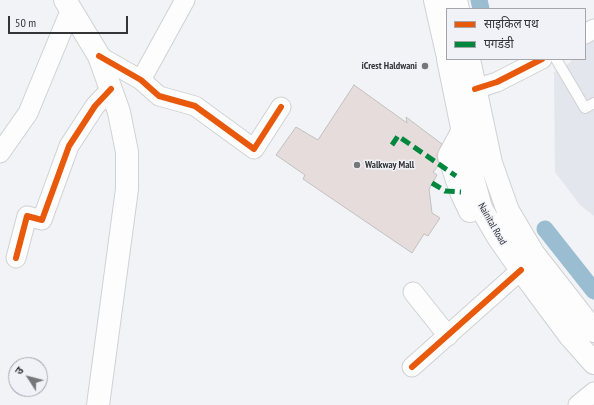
<!DOCTYPE html>
<meta charset="utf-8">
<style>
body{margin:0}
#map{position:relative;width:594px;height:405px;overflow:hidden;background:#f2f3f6;font-family:"PT Sans Narrow","Noto Sans Devanagari",sans-serif}
canvas{display:block}
.legend{position:absolute;left:446px;top:8px;width:140px;height:52px;box-sizing:border-box;background:#f0f2f8;border:1px solid #a4a6aa;margin:0;padding:5px 7px;list-style:none;font-size:12px;color:#333436}
.legend li{display:flex;align-items:center;gap:8px;height:20px}
.legend b{width:20px;border:1px solid #a4a6aa}
.north{position:absolute;left:8px;top:357px;width:40px;height:40px;box-sizing:border-box;background:#f0f2f8;border:1px solid #a4a6aa;border-radius:50%;rotate:306deg;font-size:11px;font-weight:700;line-height:16px;text-align:center;color:#333436}
.north::after{content:'';display:block;margin:auto;width:14px;height:18px;background:#767779;clip-path:polygon(50% 0,100% 100%,50% 72%,0 100%)}
.scale{position:absolute;left:8px;top:16px;width:120px;height:18px;box-sizing:border-box;border:2px solid #333436;border-top:0;padding-left:5px;font-size:12px;line-height:14px;white-space:nowrap;color:#333436;-webkit-text-stroke:3px #f0f2f8;paint-order:stroke}
</style>
<div id="map">
<canvas width="594" height="405"></canvas>
<ul class="legend">
<li><b style="height:5px;background:#e8590c"></b>साइकिल पथ</li>
<li><b style="height:5px;background:#00873e"></b>पगडंडी</li>
</ul>
<div class="north">उ</div>
<div class="scale">50 m</div>
</div>
<script>
const ctx = document.querySelector('canvas').getContext('2d');
ctx.lineJoin = 'round';
function paint(path, color) {
  ctx.fillStyle = color;
  ctx.fill(path, 'evenodd');
}
function toPath(rows) {
  const path = new Path2D();
  for (const r of rows) {
    path.moveTo(r[0], r[1]);
    for (let i = 2; i < r.length; i += 2) path.lineTo(r[i], r[i + 1]);
  }
  return path;
}
function strokePath(path, color, width, dash) {
  ctx.strokeStyle = color;
  ctx.lineWidth = width;
  ctx.lineCap = dash ? 'butt' : 'round';
  ctx.setLineDash(dash || []);
  ctx.stroke(path);
}
function label(font, color, halo, rows, align = 'center') {
  ctx.font = font + ' "PT Sans Narrow",sans-serif';
  ctx.lineWidth = 3;
  ctx.setLineDash([]);
  ctx.textBaseline = 'middle';
  ctx.strokeStyle = halo;
  ctx.fillStyle = color;
  for (const [text, x, y, turn = 0] of rows) {
    ctx.save();
    ctx.translate(x, y);
    ctx.rotate((+turn || 0) * Math.PI / 180);
    ctx.textAlign = isNaN(turn) ? turn : align;
    if (halo) ctx.strokeText(text, 0, 0);
    ctx.fillText(text, 0, 0);
    ctx.restore();
  }
}
const built = toPath([
 [594,39,594,216,580,205,555,172,554,72,571,62,571,59,585,59,585,44]
]);
const canal = toPath([
 [479,0,481,9],
 [545,229,594,291]
]);
const building = toPath([
 [354,85,407,123,406,117,442,144,437,155,439,165,433,172,437,175,429,189,432,213,440,218,428,236,424,234,412,253,303,179,305,175,276,155,296,127,318,140,354,85]
]);
const lane = toPath([
 [556,59,585,108,594,103]
]);
const street = toPath([
 [585,34,594,29],
 [99,56,141,80,159,96,195,106,254,149,281,107],
 [141,80,185,0],
 [475,89,497,82,542,59],
 [0,153,28,113,71,9],
 [16,258,27,216,42,220,69,146,95,106,111,89],
 [413,292,448,336],
 [412,367,521,270],
 [578,405,594,392]
]);
const secondary = toPath([
 [65,0,99,56,119,112,127,152,127,189,98,405]
]);
const highway = toPath([
 [435,0,447,53],
 [456,0,458,9],
 [448,59,470,167,481,208,498,237,521,270,570,336,594,363],
 [469,59,491,163,508,211,533,253,594,331],
 [463,130,449,156,461,192,470,211]
]);
const quiet = toPath([
 [392,145,398,136,456,176],
 [432,183,445,191,461,192]
]);
const cycleway = toPath([
 [99,56,141,80,159,96,195,106,254,149,281,107],
 [475,89,497,82,542,59],
 [16,258,27,216,42,220,69,146,95,106,111,89],
 [412,367,521,270]
]);
const markers = [
 [425,66,4,"#767779"],
 [357,165,4,"#767779"]
];
const poiNames = [
 ["iCrest Haldwani",417,66],
 ["Walkway Mall",365,165,"left"]
];
const streetNames = [
 ["Nainital Road",492,224,60]
];
paint(built, '#e3e6ed');
strokePath(canal, '#9abdd1', 17);
paint(building, '#e6dcdb');
strokePath(building, '#c0c0c1', 1);
strokePath(lane, '#d0d1d3', 12);
strokePath(street, '#d0d1d3', 21);
strokePath(secondary, '#d0d1d3', 24);
strokePath(highway, '#d0d1d3', 24);
strokePath(lane, '#fdfdfe', 10);
strokePath(street, '#fdfdfe', 19);
strokePath(secondary, '#fdfdfe', 22);
strokePath(highway, '#fdfdfe', 22);
strokePath(quiet, '#00873e', 5, [10, 5]);
strokePath(cycleway, '#e8590c', 6);
for (const [x, y, r, color] of markers) {
  const dot = new Path2D();
  dot.arc(x, y, r, 0, 2 * Math.PI);
  ctx.fillStyle = color;
  ctx.fill(dot);
  strokePath(dot, '#f0f2f8', 1.5);
}
label('bold 10px', '#333436', '#f0f2f8', poiNames, 'right');
label('10px', '#333436', '#f0f2f8', streetNames);
</script>
